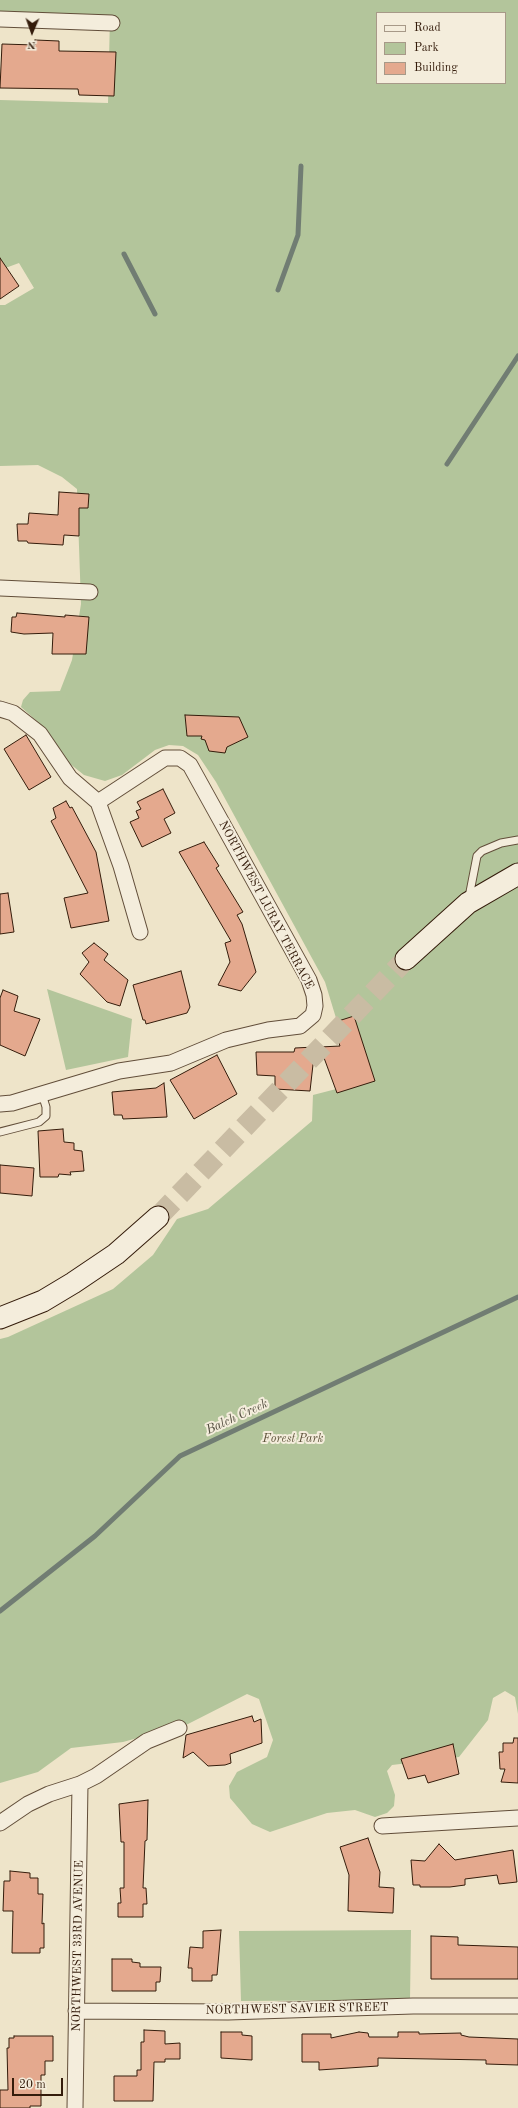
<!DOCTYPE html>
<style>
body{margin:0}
#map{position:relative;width:518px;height:2108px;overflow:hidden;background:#eee4c9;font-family:"Old Standard TT",serif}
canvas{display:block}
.legend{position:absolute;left:376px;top:12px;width:130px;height:72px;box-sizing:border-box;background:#f4eddc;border:1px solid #a79988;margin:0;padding:5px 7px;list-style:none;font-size:12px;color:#341c0b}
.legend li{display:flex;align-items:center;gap:8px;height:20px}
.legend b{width:20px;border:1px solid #a79988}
.north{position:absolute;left:12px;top:12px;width:40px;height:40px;-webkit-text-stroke:3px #f4eddc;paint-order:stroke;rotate:182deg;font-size:11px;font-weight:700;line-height:16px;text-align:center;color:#341c0b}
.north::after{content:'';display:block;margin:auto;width:14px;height:18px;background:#341c0b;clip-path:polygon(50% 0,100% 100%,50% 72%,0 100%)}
.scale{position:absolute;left:12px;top:2078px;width:51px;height:18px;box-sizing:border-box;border:2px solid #341c0b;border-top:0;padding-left:5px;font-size:12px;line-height:14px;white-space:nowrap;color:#341c0b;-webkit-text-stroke:3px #f4eddc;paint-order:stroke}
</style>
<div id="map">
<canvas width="518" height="2108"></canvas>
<ul class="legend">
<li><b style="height:5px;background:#f4eddc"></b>Road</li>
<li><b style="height:11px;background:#b3c59b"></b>Park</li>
<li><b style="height:11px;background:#e4a98e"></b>Building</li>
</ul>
<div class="north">N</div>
<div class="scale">20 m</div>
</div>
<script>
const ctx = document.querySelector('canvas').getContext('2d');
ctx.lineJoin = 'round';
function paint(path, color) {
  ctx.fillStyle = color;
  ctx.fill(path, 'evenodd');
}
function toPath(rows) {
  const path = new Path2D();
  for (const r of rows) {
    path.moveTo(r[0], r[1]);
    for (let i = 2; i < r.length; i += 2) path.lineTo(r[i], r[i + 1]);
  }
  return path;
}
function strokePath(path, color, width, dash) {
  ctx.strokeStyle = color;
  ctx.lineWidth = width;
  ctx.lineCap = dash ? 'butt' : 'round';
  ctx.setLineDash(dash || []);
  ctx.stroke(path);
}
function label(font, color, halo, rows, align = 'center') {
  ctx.font = font + ' "Old Standard TT",serif';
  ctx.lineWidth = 4;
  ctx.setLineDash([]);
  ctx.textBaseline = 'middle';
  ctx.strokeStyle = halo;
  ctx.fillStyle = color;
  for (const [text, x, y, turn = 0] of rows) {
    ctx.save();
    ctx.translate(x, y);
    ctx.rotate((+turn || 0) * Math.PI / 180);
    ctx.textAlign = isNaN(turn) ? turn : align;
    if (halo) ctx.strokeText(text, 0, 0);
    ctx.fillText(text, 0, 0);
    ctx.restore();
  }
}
const green = toPath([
 [0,0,518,0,518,1714,515,1697,505,1691,493,1698,488,1720,459,1757,392,1765,387,1771,395,1795,394,1806,387,1813,375,1817,355,1810,327,1813,270,1832,252,1824,230,1798,229,1786,237,1772,267,1757,273,1740,259,1699,247,1694,188,1724,123,1742,71,1748,38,1772,0,1783,0,1339,8,1337,113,1289,153,1255,177,1219,208,1209,312,1121,313,1095,344,1087,347,1054,325,982,216,782,198,755,183,746,169,745,155,750,122,775,105,781,84,775,69,763,47,730,21,707,23,700,30,692,60,691,72,660,81,604,77,489,62,477,38,465,0,466,0,305,5,305,34,288,19,263,0,270,0,100,108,103,110,17,0,12],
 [377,13,505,13,505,83,377,83],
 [47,989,132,1019,128,1057,66,1070],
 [411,1930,410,2000,241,2001,239,1931]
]);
const stream = toPath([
 [124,254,155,314],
 [278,290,298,235,301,166],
 [447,464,518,356],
 [0,1611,95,1536,180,1456,518,1297]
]);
const building = toPath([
 [35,40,59,41,59,51,116,52,114,96,79,95,78,89,0,88,2,44,35,45,35,40],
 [0,258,19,286,0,299,0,258],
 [59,492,89,494,88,508,79,508,79,536,64,535,63,545,28,543,27,541,18,541,17,524,28,524,29,513,58,515,59,492],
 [17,613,65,617,65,615,89,617,86,654,52,654,53,633,24,634,11,632,12,617,16,617,17,613],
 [185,715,239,717,248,737,227,747,225,753,209,751,205,740,201,739,202,736,187,736,185,715],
 [26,735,51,777,29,790,4,749,26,735],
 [163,789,175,813,164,819,171,833,142,847,130,822,139,818,136,811,141,809,137,802,163,789],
 [66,801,70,808,72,807,96,852,109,921,71,928,64,898,88,893,51,821,56,818,53,808,66,801],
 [204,842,219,866,216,868,243,912,237,915,242,924,256,972,241,991,218,985,230,962,225,943,231,941,179,852,204,842],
 [8,893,14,932,0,934,0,894,8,893],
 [94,943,108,954,104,960,128,980,120,1006,107,1002,80,974,89,962,82,953,94,943],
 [181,971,190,1007,187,1013,146,1024,145,1020,143,1020,133,985,181,971],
 [3,990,18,996,14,1011,40,1019,25,1056,0,1045,0,998,3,990],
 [354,1016,375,1081,337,1093,320,1047,340,1046,332,1023,354,1016],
 [315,1047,310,1091,275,1089,275,1076,257,1075,256,1052,294,1052,295,1048,315,1047],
 [217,1055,237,1094,194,1119,170,1080,217,1055],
 [164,1083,167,1117,123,1119,122,1115,114,1115,112,1092,156,1088,164,1083],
 [63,1129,64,1142,74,1143,74,1150,82,1151,84,1171,70,1172,71,1175,59,1174,58,1177,40,1177,38,1131,63,1129],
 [0,1165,34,1168,32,1196,0,1193,0,1165],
 [252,1716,254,1722,261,1719,262,1743,230,1754,231,1763,225,1765,208,1766,193,1752,183,1758,186,1735,252,1716],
 [514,1738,518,1738,518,1783,501,1782,505,1769,500,1769,499,1752,503,1752,503,1743,513,1743,514,1738],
 [453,1744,459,1774,428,1783,425,1775,408,1779,401,1759,453,1744],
 [148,1800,147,1840,145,1841,143,1888,146,1888,147,1904,143,1904,143,1917,118,1917,118,1903,121,1903,120,1888,124,1888,124,1842,121,1842,119,1804,148,1800],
 [368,1838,380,1872,379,1887,394,1888,393,1913,348,1911,349,1875,340,1847,368,1838],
 [439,1844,455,1860,513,1850,517,1882,499,1884,497,1875,465,1879,465,1885,450,1887,420,1887,420,1885,413,1885,411,1860,425,1861,439,1844],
 [10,1871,30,1873,30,1878,38,1878,38,1894,43,1894,42,1924,44,1923,44,1948,40,1948,40,1953,12,1953,13,1911,3,1911,4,1881,10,1881,10,1871],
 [221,1930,217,1975,212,1975,212,1981,192,1981,192,1968,188,1968,190,1947,203,1948,203,1931,221,1930],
 [431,1936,458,1937,458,1945,518,1947,518,1979,431,1979,431,1936],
 [112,1959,132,1959,132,1962,140,1963,140,1967,161,1967,160,1982,156,1982,156,1991,112,1991,112,1959],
 [144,2030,165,2031,165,2044,180,2043,180,2059,165,2059,165,2062,154,2062,153,2101,114,2101,114,2076,137,2076,137,2070,141,2070,141,2042,144,2042,144,2030],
 [221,2032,242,2032,242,2035,252,2036,252,2060,221,2058,221,2032],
 [359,2032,368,2033,369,2037,398,2037,398,2032,419,2032,419,2034,461,2033,461,2035,469,2037,518,2039,518,2065,486,2064,486,2060,378,2058,378,2066,319,2070,319,2062,302,2062,302,2034,331,2034,331,2038,359,2032],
 [14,2036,53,2036,53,2061,45,2061,45,2075,41,2075,41,2106,30,2106,30,2108,0,2108,0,2090,8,2090,7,2048,9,2048,9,2038,14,2038,14,2036]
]);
const secondaryTunnel = toPath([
 [158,1217,406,959]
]);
const lane = toPath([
 [469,897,477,856,482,851,501,843,518,840],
 [0,1132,39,1122,46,1116,46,1107,42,1094]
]);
const street = toPath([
 [0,19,112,23],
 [0,588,90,592],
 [0,709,13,713,40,734,70,778,98,802,121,866,140,932],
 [0,1104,12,1103,119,1071,171,1063,226,1040,268,1030,300,1026,313,1015,315,1006,314,995,309,980,190,765,180,758,165,758,98,802],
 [0,1823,28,1804,49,1794,80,1784,96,1776,147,1741,179,1728],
 [382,1826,518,1818],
 [76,2011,228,2012,413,2006,518,2006],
 [75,2108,80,1784]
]);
const secondary = toPath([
 [406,959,468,903,518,874],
 [0,1318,43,1301,73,1283,116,1254,158,1217]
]);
const streetNames = [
 ["NORTHWEST LURAY TERRACE",266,905,62],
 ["NORTHWEST 33RD AVENUE",78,1946,-89],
 ["NORTHWEST SAVIER STREET",297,2009,-1]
];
const parkNames = [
 ["Forest Park",293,1439]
];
const waterNames = [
 ["Balch Creek",237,1417,-25]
];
paint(green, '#b3c59b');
strokePath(stream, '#717d73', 5);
paint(building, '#e4a98e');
strokePath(building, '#341c0b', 1);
strokePath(secondaryTunnel, '#c9bca3', 21, [21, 10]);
strokePath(lane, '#624e3a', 9);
strokePath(street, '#624e3a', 17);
strokePath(secondary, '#341c0b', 23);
strokePath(lane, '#f4eddc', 7);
strokePath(street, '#f4eddc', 15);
strokePath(secondary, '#f4eddc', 21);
label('12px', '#341c0b', '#f4eddc', streetNames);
label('italic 12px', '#5a4f36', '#f4eddc', parkNames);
label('italic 13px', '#524d3f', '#f4eddc', waterNames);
</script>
